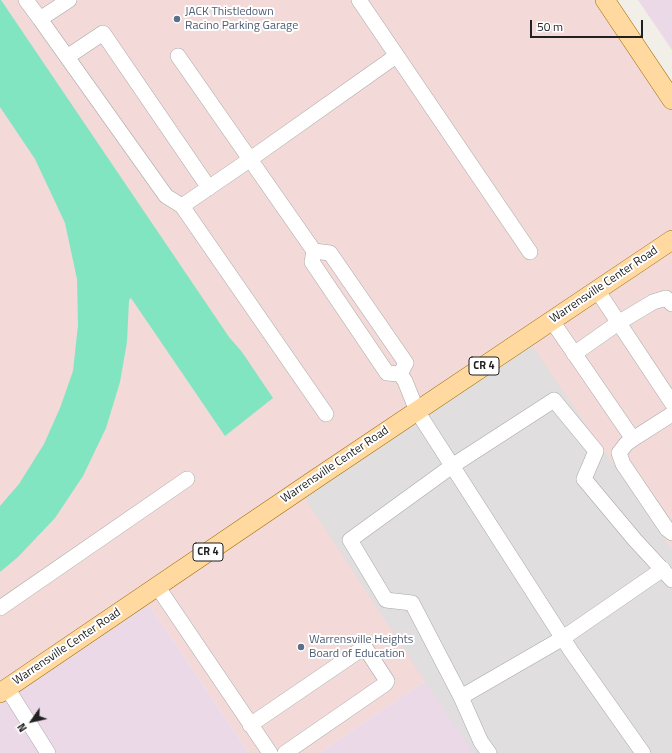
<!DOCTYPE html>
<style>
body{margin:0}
#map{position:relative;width:672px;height:753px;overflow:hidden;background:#f2efe8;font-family:"Titillium Web",sans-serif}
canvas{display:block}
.north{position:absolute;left:12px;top:701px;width:40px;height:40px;-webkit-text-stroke:3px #fff;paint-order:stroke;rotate:236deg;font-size:11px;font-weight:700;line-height:16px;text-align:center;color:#212121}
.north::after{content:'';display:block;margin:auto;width:14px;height:18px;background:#212121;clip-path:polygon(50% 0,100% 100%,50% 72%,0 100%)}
.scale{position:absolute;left:530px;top:20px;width:113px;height:18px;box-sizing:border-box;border:2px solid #212121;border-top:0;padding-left:5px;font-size:12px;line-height:14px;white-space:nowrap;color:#212121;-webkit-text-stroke:3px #fff;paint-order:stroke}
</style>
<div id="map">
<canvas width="672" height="753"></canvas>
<div class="north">N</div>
<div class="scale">50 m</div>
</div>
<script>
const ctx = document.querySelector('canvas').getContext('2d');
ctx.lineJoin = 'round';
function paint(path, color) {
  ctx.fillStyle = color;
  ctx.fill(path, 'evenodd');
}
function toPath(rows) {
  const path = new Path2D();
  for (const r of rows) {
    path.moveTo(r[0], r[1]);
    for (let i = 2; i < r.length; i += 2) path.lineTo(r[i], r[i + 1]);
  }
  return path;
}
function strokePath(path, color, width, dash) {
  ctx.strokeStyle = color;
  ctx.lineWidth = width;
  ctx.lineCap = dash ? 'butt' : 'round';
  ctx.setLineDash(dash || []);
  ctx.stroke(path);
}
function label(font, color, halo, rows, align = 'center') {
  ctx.font = font + ' "Titillium Web",sans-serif';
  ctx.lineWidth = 4;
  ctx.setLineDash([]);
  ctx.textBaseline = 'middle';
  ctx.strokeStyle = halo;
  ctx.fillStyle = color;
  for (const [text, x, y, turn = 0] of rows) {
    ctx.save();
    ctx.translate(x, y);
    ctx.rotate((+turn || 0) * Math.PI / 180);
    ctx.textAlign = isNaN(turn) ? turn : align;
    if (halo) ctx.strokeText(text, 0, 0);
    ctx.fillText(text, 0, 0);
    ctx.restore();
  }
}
const residential = toPath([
 [527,337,672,549,672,753,472,753,295,492]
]);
const commercial = toPath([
 [0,0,605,0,672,99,672,549,526,337,299,489,425,681,319,753,249,753,143,596,0,693]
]);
const industrial = toPath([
 [638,0,672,0,672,50],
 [143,596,249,753,0,753,0,693],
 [425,681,474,753,319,753]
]);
const pitch = toPath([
 [0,0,1,0,229,337,242,352,273,398,225,436,131,298,129,300,127,342,120,382,106,428,83,476,55,518,18,557,0,572,0,506,19,484,44,444,60,408,73,371,78,325,77,279,65,223,35,159,0,107]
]);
const minor = toPath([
 [26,0,40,19],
 [359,0,530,252],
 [178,56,314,251],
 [67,57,40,19,69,0],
 [209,188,103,33,67,57,166,196,182,206,326,414],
 [182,206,242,165,396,56],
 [314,251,330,253,406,363,400,374,387,373,312,262,314,251],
 [597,290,672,403],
 [552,321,633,439],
 [574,354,618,323,653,302,666,298,672,304],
 [400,374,405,381,417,411,433,436,571,651,643,753],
 [672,414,633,439,626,444,619,453,623,464,667,529,672,533],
 [157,586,270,753],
 [0,608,187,479],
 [7,688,48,753],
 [461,697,563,638,663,569],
 [250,725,363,648,366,649,387,681,385,684,285,753],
 [489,753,481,742,461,697,412,603,386,600,350,540,452,466,554,400,596,451,584,479,635,540,672,580]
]);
const major = toPath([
 [605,0,672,100],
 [0,693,317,478,672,240]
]);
const markers = [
 [177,19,4,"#5c6f8a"],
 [301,647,4,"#5c6f8a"]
];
const shields = [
 [484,366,30],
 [208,552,30]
];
const shieldNames = [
 ["CR 4",484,366],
 ["CR 4",208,552]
];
const serviceNames = [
 ["JACK Thistledown",185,12],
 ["Racino Parking Garage",185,26],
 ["Warrensville Heights",309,640],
 ["Board of Education",309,654]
];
const streetNames = [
 ["Warrensville Center Road",604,285,-34],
 ["Warrensville Center Road",335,465,-34],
 ["Warrensville Center Road",67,647,-34]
];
paint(residential, '#e0dede');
paint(commercial, '#f3d9d7');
paint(industrial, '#ecd9e8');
paint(pitch, '#82e5c2');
strokePath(minor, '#a8a8a8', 16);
strokePath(major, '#9f6f00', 20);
strokePath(minor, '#fff', 15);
strokePath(major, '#ffd9a0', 19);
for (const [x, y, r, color] of markers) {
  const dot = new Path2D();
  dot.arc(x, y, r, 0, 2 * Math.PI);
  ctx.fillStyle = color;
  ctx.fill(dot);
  strokePath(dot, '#fff', 1.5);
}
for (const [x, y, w] of shields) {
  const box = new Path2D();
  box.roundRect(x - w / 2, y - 9, w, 18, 3);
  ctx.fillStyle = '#fff';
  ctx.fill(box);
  strokePath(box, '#212121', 1);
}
label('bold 11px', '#212121', null, shieldNames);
label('12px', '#4e5e75', '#fff', serviceNames, 'left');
label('12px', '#212121', '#fff', streetNames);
</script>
